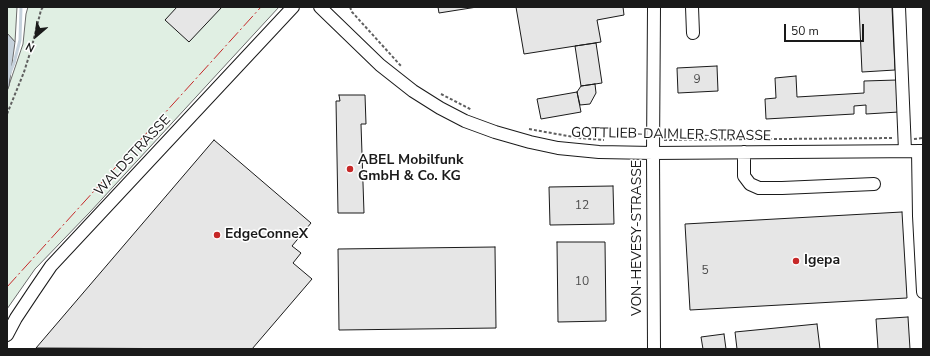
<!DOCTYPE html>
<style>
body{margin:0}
#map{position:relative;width:930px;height:356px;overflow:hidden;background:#fff;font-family:"Nunito Sans",sans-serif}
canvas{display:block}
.frame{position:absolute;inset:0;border:8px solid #1a1a1a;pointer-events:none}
.north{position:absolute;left:16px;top:16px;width:40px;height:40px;-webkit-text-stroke:3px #fff;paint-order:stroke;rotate:208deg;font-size:11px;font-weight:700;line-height:16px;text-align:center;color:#1a1a1a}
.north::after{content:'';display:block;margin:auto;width:14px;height:18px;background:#1a1a1a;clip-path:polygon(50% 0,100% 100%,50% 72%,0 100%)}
.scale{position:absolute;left:784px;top:24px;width:80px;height:18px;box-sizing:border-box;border:2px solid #1a1a1a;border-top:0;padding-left:5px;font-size:12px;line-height:14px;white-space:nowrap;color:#1a1a1a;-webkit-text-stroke:3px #fff;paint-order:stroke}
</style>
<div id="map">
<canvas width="930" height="356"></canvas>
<div class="frame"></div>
<div class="north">N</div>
<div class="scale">50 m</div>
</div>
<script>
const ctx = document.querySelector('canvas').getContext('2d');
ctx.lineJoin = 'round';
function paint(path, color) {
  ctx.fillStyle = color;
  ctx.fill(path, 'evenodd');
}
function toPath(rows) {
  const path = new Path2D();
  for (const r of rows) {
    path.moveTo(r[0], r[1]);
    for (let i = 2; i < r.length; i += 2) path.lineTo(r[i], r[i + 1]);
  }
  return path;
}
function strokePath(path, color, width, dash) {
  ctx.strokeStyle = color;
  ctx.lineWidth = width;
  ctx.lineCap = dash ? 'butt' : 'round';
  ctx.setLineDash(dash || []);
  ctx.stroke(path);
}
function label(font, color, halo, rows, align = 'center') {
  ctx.font = font + ' "Nunito Sans",sans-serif';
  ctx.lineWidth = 3;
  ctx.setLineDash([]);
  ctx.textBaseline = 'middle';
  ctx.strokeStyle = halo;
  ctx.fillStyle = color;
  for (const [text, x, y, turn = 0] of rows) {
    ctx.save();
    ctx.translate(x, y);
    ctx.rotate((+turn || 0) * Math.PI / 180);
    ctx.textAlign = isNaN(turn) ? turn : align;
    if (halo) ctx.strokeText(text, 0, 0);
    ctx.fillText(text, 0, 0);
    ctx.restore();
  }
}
const green = toPath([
 [7,7,17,7,15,42,7,33,7,7],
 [28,7,279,7,90,212,35,269,7,309,7,91,23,44,26,14,28,7]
]);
const water = toPath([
 [7,33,15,42,9,86,7,91,7,33]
]);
const stream = toPath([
 [7,80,14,63,20,40,21,7]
]);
const building = toPath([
 [177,7,222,7,189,42,165,20,177,7],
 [438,7,477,7,439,13,438,7],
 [516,7,623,7,624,15,597,20,601,42,524,54,516,7],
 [859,7,892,7,895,70,862,72,859,7],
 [596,43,602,83,581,86,575,46,596,43],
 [717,66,718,91,678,93,677,68,717,66],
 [796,76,797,97,864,93,864,81,897,80,899,112,866,114,866,105,854,106,854,114,766,119,765,99,776,98,775,78,796,76],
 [595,84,596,93,590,104,580,105,577,92,581,86,595,84],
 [577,92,581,112,541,119,537,99,577,92],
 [339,95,365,95,366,124,361,124,364,213,338,213,336,101,340,101,339,95],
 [214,140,311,223,292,246,301,253,293,263,312,279,252,349,36,348,214,140],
 [613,186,614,224,550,225,549,187,613,186],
 [902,212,907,298,690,310,685,224,902,212],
 [557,242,605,242,606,321,558,322,557,242],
 [495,247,496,328,339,330,338,249,495,247],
 [908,317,910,349,878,349,876,319,908,317],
 [817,324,820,349,737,349,735,332,817,324],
 [724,334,726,349,703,349,701,337,724,334]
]);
const path = toPath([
 [350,7,352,12,401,66],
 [441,94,472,110],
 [7,114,24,72,31,50,41,10,43,7],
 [529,129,579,138,604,140],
 [914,139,923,138],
 [664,140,894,138]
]);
const minor = toPath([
 [320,7,380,65,413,91,440,108,465,121,495,132,530,142,558,148,599,152,653,153,923,151],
 [654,7,653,153,654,349],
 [692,7,693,33],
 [899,7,905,151],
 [918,151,919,216,923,292],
 [744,152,744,176,750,184,759,188,782,188,874,184],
 [7,335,16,318,34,291,51,266,293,7]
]);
const power = toPath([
 [7,287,261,7]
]);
const markers = [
 [350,169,4,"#c62828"],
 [217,235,4,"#c62828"],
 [796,261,4,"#c62828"]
];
const numberNames = [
 ["9",697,80],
 ["12",582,206],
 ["5",705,271],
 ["10",582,282]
];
const streetNames = [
 ["GOTTLIEB-DAIMLER-STRASSE",671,135,1],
 ["WALDSTRASSE",133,156,-47],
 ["VON-HEVESY-STRASSE",638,238,-90]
];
const poiNames = [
 ["ABEL Mobilfunk",358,161],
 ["GmbH & Co. KG",358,177],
 ["EdgeConneX",225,235],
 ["Igepa",804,261]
];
paint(green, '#e0efe3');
strokePath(green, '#6a6a6a', 1);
paint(water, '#c6d2dc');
strokePath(water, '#6a6a6a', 1);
strokePath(stream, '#c6d2dc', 3);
paint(building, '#e6e6e6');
strokePath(building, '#1a1a1a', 1);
strokePath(minor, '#1a1a1a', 14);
strokePath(path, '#5f5f5f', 2, [3, 2]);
strokePath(minor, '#fff', 12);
strokePath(power, '#c62828', 1, [14, 3, 2, 3]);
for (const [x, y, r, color] of markers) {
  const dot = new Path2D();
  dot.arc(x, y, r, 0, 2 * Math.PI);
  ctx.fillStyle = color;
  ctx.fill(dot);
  strokePath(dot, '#fff', 1.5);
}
label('12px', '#4d4d4d', null, numberNames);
label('14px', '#1a1a1a', '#fff', streetNames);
label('bold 14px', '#1a1a1a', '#fff', poiNames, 'left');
</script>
